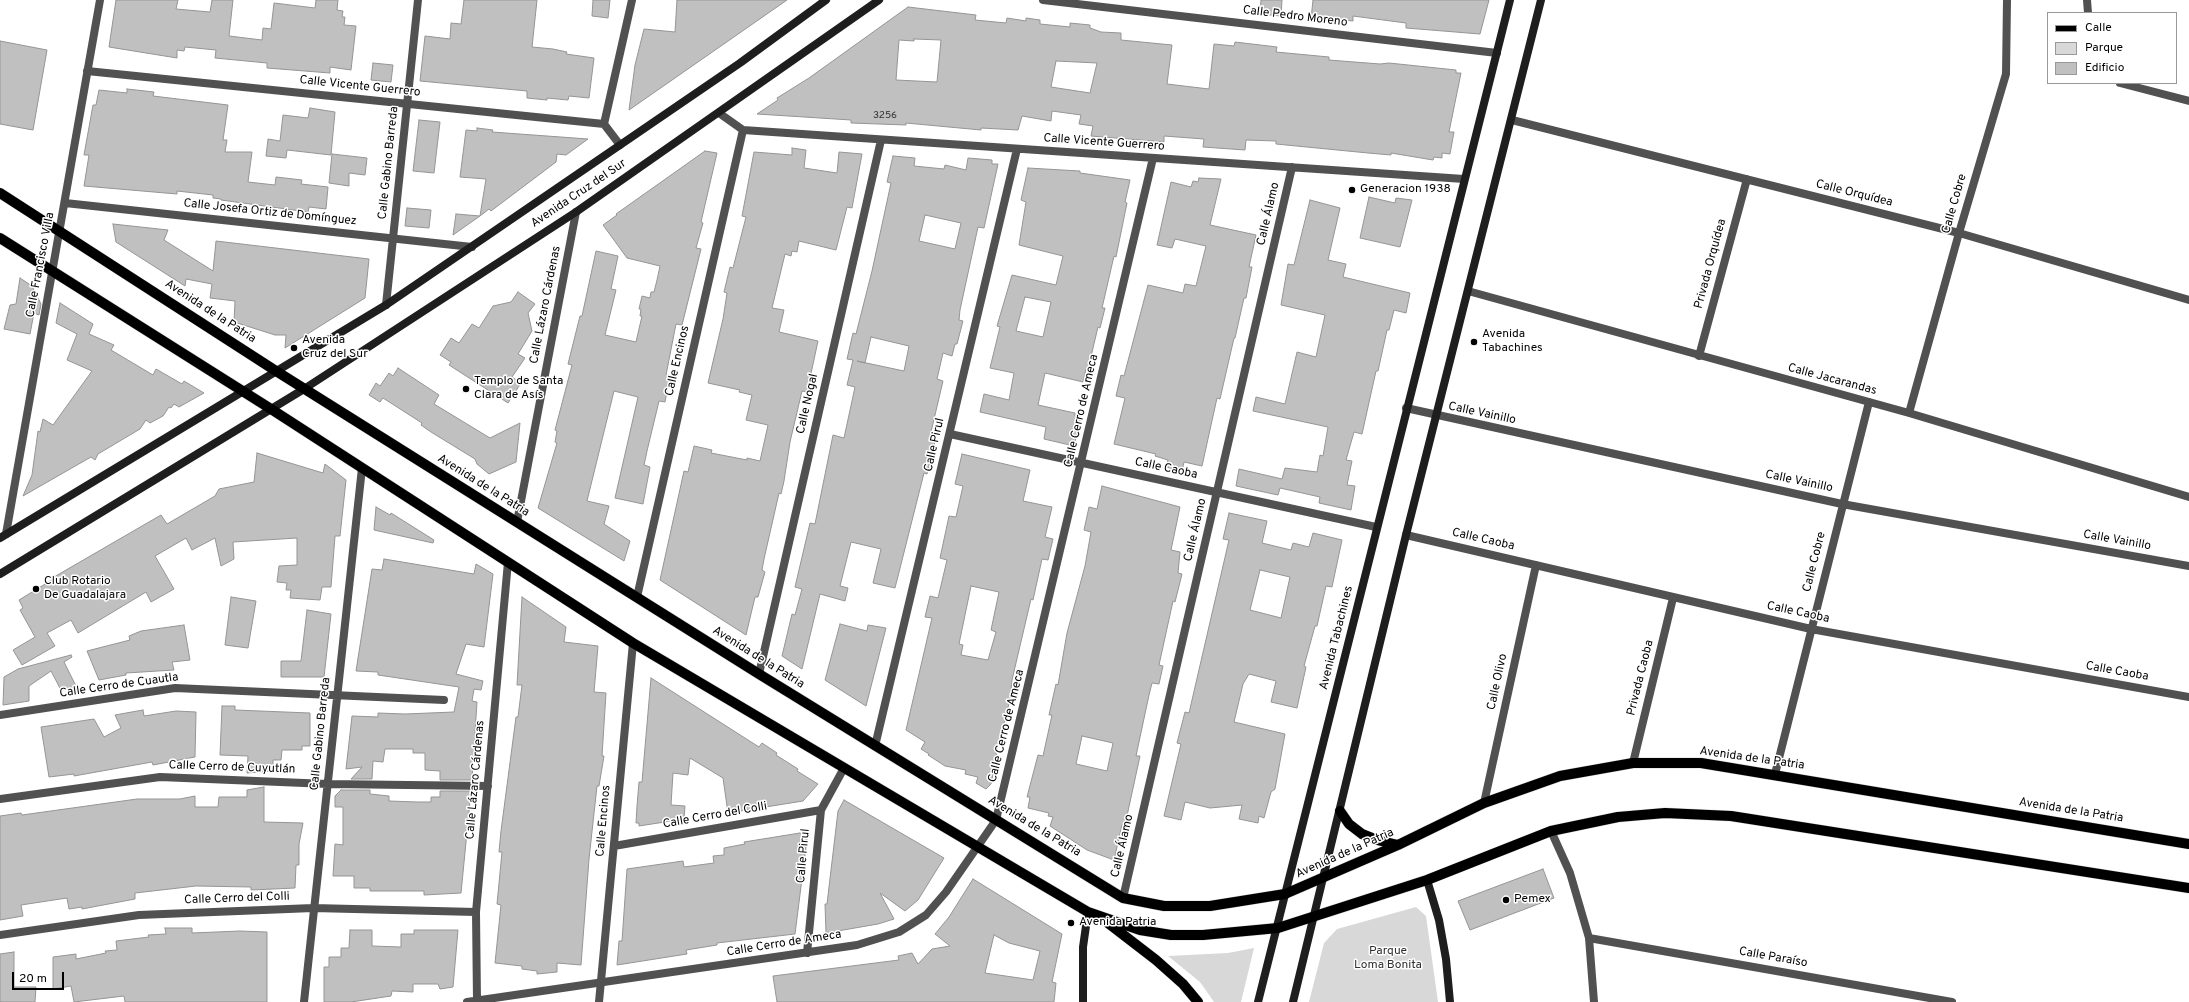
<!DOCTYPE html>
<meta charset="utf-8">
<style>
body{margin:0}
#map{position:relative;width:2189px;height:1002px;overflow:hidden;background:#fff;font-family:Overpass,sans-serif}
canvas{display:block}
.legend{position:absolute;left:2047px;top:12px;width:130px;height:72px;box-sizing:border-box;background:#fff;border:1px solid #999;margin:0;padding:5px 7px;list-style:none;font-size:12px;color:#000}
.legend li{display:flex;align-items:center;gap:8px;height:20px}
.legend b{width:20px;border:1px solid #999}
.scale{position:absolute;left:12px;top:972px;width:52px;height:18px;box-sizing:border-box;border:2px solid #000;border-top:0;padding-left:5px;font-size:12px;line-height:14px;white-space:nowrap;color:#000;-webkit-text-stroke:3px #fff;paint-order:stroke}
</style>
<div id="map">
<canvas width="2189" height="1002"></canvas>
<ul class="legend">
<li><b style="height:5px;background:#000"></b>Calle</li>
<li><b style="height:11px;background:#d8d8d8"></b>Parque</li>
<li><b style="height:11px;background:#c0c0c0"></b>Edificio</li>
</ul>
<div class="scale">20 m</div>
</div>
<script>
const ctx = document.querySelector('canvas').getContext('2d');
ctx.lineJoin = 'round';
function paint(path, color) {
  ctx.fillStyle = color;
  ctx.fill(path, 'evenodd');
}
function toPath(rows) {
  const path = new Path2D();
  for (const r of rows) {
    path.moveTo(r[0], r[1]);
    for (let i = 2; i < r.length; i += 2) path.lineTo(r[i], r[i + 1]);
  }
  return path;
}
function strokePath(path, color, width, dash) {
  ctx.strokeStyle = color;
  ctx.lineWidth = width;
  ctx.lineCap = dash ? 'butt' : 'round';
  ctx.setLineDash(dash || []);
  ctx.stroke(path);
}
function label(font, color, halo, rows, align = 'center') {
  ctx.font = font + ' Overpass,sans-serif';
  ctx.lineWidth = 3;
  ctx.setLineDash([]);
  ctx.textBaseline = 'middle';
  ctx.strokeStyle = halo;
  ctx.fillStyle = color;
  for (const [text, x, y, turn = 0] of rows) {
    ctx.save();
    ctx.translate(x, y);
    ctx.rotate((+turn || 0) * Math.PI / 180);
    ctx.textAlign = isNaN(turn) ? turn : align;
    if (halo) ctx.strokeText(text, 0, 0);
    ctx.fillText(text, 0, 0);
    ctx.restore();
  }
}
const green = toPath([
 [1416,907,1426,916,1438,1002,1309,1002,1324,943,1337,929],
 [1254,948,1241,1002,1214,1002,1200,982,1168,956,1228,953]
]);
const building = toPath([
 [116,0,178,0,176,9,210,12,212,0,233,0,229,36,262,40,263,28,271,29,274,3,315,8,316,0,338,0,337,10,343,11,342,17,345,17,344,25,356,26,351,70,330,67,330,73,267,68,267,63,215,58,216,50,185,47,184,51,177,50,177,58,109,47,116,0],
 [464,0,537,0,532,47,553,49,567,52,566,54,594,58,589,98,569,96,568,100,547,98,547,100,527,98,527,91,420,81,425,36,450,39,451,23,461,24,464,0],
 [593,0,610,0,608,18,592,16,593,0],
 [677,0,787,0,629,110,635,65,644,29,675,32,677,0],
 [1261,0,1282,0,1281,16,1260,14,1261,0],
 [1313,0,1489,0,1480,34,1406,28,1406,23,1353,16,1353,21,1343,20,1343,23,1311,19,1313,0],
 [908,7,976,15,975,20,1006,23,1007,18,1026,21,1026,18,1040,20,1040,24,1070,27,1070,23,1090,25,1090,28,1101,32,1121,33,1121,40,1172,45,1167,84,1209,89,1214,44,1234,46,1235,42,1277,47,1276,52,1329,57,1329,60,1380,64,1389,63,1456,70,1456,73,1461,73,1449,132,1454,132,1450,154,1442,153,1442,158,1434,157,1433,160,1391,153,1391,155,1368,153,1276,144,1276,141,1246,140,1245,150,1203,147,1204,139,1164,136,1164,142,1091,136,1093,126,1079,124,1081,115,1052,111,1051,121,1022,116,1018,130,981,128,981,130,906,123,906,125,851,123,851,120,757,114,778,100,777,98,809,78,908,7],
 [914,39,941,40,937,82,896,80,899,40,914,41,914,39],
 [1056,61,1097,63,1090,93,1051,87,1056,61],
 [0,41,47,50,33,130,0,124,0,41],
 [373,63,393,65,391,82,371,80,373,63],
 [127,89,154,92,153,96,228,105,223,140,227,140,225,152,252,152,248,182,275,185,276,177,302,180,301,184,328,187,326,209,309,207,308,212,221,200,221,199,213,198,213,195,177,191,177,194,84,186,89,155,84,155,93,105,96,105,99,90,127,93,127,89],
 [310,108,335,112,331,155,287,150,286,158,266,156,268,139,280,141,283,115,308,118,310,108],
 [419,120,440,122,434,173,413,171,419,120],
 [477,128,493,130,492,132,588,139,566,155,557,154,556,162,491,211,489,209,480,216,486,179,460,177,466,130,477,131,477,128],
 [792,148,806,150,804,168,837,173,839,152,862,154,852,208,847,207,836,250,799,241,797,252,792,251,791,256,785,254,772,308,784,310,779,332,818,341,807,392,802,391,790,442,784,481,781,494,779,493,764,559,762,570,765,572,758,597,755,597,746,635,660,580,684,471,688,472,694,446,712,450,711,453,747,460,747,458,760,461,768,425,746,420,752,395,739,392,740,390,708,383,723,319,727,293,724,292,730,267,733,268,746,217,742,216,754,152,792,155,792,148],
 [705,151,717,153,701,222,703,223,696,248,701,249,682,325,676,324,666,375,670,376,665,402,659,401,647,451,644,465,650,467,643,504,615,498,638,397,614,391,587,501,609,506,604,524,630,541,624,561,538,508,557,443,555,442,557,431,555,430,572,365,568,364,580,316,582,316,596,251,618,256,611,289,616,290,605,335,636,342,642,316,640,316,641,309,639,309,642,296,650,298,651,292,654,292,657,280,660,266,627,258,603,225,617,215,616,214,705,151],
 [332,154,367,158,365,175,349,173,349,186,329,183,332,154],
 [893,156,915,158,914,166,944,169,945,165,966,170,968,158,992,160,992,164,998,164,984,228,978,227,960,310,959,320,963,321,957,344,955,344,952,356,943,353,937,379,943,381,931,432,937,433,927,474,924,473,895,588,873,583,881,549,851,542,840,586,848,588,845,601,820,594,802,669,782,656,792,614,795,615,802,589,795,587,810,523,815,524,833,435,844,438,855,387,847,385,853,360,847,359,853,333,856,334,872,271,891,183,887,182,893,156],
 [925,215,961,223,955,249,919,241,925,215],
 [871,337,909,346,904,371,857,361,865,363,871,337],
 [1028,168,1080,171,1080,173,1130,180,1125,202,1127,203,1116,257,1114,256,1102,308,1105,308,1100,328,1098,327,1088,369,1086,369,1083,382,1045,373,1038,405,1075,413,1075,416,1081,417,1074,446,1044,439,1046,427,980,412,984,394,1009,400,1014,373,990,368,1000,327,997,326,1012,275,1056,285,1063,256,1019,245,1026,202,1021,200,1028,168],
 [1025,297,1051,302,1043,337,1016,331,1025,297],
 [1199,178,1221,179,1210,225,1256,235,1249,267,1252,267,1246,298,1244,298,1235,338,1234,338,1220,399,1217,398,1202,466,1184,462,1182,471,1166,467,1168,460,1155,456,1156,454,1114,444,1125,398,1116,396,1121,375,1124,376,1148,285,1183,293,1185,284,1196,286,1206,246,1175,239,1172,248,1157,245,1171,182,1191,187,1193,181,1198,182,1199,178],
 [1369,197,1395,203,1396,198,1412,200,1400,247,1360,238,1369,197],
 [1310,200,1340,208,1328,260,1346,264,1343,277,1410,293,1406,313,1394,310,1389,330,1387,330,1378,371,1376,371,1362,434,1354,432,1346,460,1352,461,1347,485,1355,486,1351,510,1319,503,1320,497,1280,488,1278,495,1236,486,1239,469,1282,479,1285,468,1317,472,1320,455,1323,456,1328,427,1253,411,1256,397,1285,404,1297,352,1316,357,1325,315,1281,305,1288,264,1294,265,1310,200],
 [407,208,431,210,429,228,405,226,407,208],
 [456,214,480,216,453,235,456,214],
 [113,224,168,230,164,240,213,271,216,241,369,259,365,298,285,348,286,335,275,335,234,322,235,301,210,298,212,284,186,279,185,286,116,242,113,224],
 [20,278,32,286,41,304,39,315,34,313,30,334,4,329,10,305,16,304,20,278],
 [518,292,535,304,528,313,532,331,518,354,525,358,512,377,521,383,508,403,449,365,451,362,440,355,451,338,459,343,472,324,479,328,493,306,511,302,518,292],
 [60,303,93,324,89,334,114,345,111,350,153,375,156,369,182,384,184,381,204,393,179,407,174,404,171,408,169,407,163,416,150,423,146,420,140,429,98,454,95,460,91,457,23,496,32,475,38,431,40,432,43,419,53,425,92,371,67,360,77,334,56,323,60,303],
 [398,368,439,395,434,404,490,438,520,423,516,462,489,474,477,464,475,459,431,432,421,425,422,423,383,398,380,402,369,395,376,383,380,386,389,373,393,376,398,368],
 [257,453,323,473,325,464,346,480,340,536,335,536,331,587,322,587,320,600,290,598,291,590,286,590,287,583,277,582,279,566,297,565,297,538,233,542,234,559,221,566,215,538,192,550,186,538,155,556,174,589,151,602,146,592,78,633,71,620,47,633,55,646,22,665,13,650,35,637,20,610,23,608,19,600,55,578,54,577,161,515,167,524,215,496,219,489,254,482,257,453],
 [962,454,1030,470,1023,501,1052,507,1045,537,1053,539,1048,560,1042,559,1033,600,1031,599,1012,680,1010,700,996,754,997,755,991,784,986,789,976,783,978,777,965,774,966,770,945,766,928,755,929,754,921,749,925,742,906,730,932,618,925,617,930,596,938,598,947,560,940,558,949,516,956,517,963,486,955,484,962,454],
 [971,586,999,592,991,630,996,632,988,660,961,655,963,645,959,644,971,586],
 [1102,486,1180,507,1171,550,1180,552,1178,573,1182,574,1175,602,1173,601,1159,665,1163,666,1159,684,1152,683,1149,695,1136,756,1140,756,1125,825,1122,825,1114,860,1087,850,1050,826,1053,817,1048,816,1049,813,1028,808,1030,797,1027,797,1038,755,1043,756,1052,715,1049,715,1056,684,1058,685,1067,633,1085,566,1091,532,1084,530,1089,507,1097,509,1102,486],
 [1082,736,1113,743,1107,771,1076,764,1082,736],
 [376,507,390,515,391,513,434,540,433,543,374,530,376,507],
 [1229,513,1267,521,1262,543,1291,550,1293,543,1309,547,1313,533,1342,540,1332,587,1326,586,1317,626,1315,626,1304,666,1306,667,1297,708,1271,702,1276,681,1249,674,1243,684,1234,722,1285,734,1275,789,1271,792,1264,818,1259,816,1258,823,1239,819,1242,805,1210,808,1185,802,1181,820,1164,816,1181,744,1177,743,1185,712,1189,713,1229,540,1223,539,1229,513],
 [1260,570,1290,577,1281,618,1250,610,1260,570],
 [384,559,474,574,476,564,493,574,484,647,466,644,456,674,483,681,481,690,474,689,472,701,477,702,472,780,440,780,440,771,425,770,425,753,413,753,413,749,385,749,383,762,373,761,372,779,351,779,362,767,346,769,352,716,378,717,378,713,405,714,454,712,459,687,378,675,378,672,356,671,372,569,382,570,384,559],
 [231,597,256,601,248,648,225,645,231,597],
 [522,597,566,627,564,642,598,646,594,692,606,693,602,756,604,756,599,786,597,786,589,859,581,965,557,963,557,972,537,974,537,971,522,969,522,966,495,963,501,905,497,904,502,852,499,852,501,831,516,717,518,717,522,685,517,685,522,597],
 [307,610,331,614,324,677,281,677,281,661,301,661,307,610],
 [840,624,867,631,868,625,886,628,866,706,825,680,840,624],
 [184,625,190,660,172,662,174,670,126,673,126,675,99,680,87,651,130,640,129,636,141,631,184,625],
 [71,655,72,657,64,662,77,688,61,690,51,671,29,686,29,701,3,705,4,677,18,669,71,655],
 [651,678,759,747,762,743,777,753,776,755,798,769,797,771,818,784,803,801,728,813,723,778,690,758,688,775,673,773,671,805,685,806,684,819,639,826,639,823,636,823,637,806,639,782,642,782,651,678],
 [222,706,235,706,235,710,310,713,310,746,302,746,302,750,282,750,281,760,273,760,273,771,247,773,248,756,220,755,222,706],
 [143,710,144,716,176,711,196,712,195,757,153,765,152,762,74,776,74,774,49,777,41,727,94,719,104,737,121,728,115,715,143,710],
 [264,787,264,822,303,823,299,844,299,865,296,865,295,888,251,890,251,887,196,886,135,893,135,899,82,909,82,907,69,909,67,898,21,905,23,916,0,920,0,816,21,813,22,815,137,799,180,799,195,796,195,807,218,807,219,797,247,797,247,790,264,787],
 [341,790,370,790,370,794,389,796,389,801,418,802,431,802,431,797,440,797,440,791,471,791,461,893,424,895,424,891,370,891,370,888,354,888,354,876,333,876,335,844,343,845,343,807,335,807,335,796,341,790],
 [844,800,944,858,918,900,905,911,880,893,894,919,878,924,826,933,825,904,827,904,838,811,844,800],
 [800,833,807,839,795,934,717,943,717,945,686,950,687,954,617,965,619,941,622,941,627,869,683,861,684,867,714,863,713,856,724,855,724,848,745,844,744,842,800,833],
 [1543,869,1554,898,1470,930,1458,901,1543,869],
 [973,879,1062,934,1052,982,1056,983,1054,1002,777,1002,773,976,899,960,898,956,912,953,918,964,932,949,950,946,935,934,949,917,973,879],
 [994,935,1009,943,1040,951,1033,980,985,973,994,935],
 [165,928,192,928,192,933,240,931,267,932,267,1002,125,1002,124,996,74,1002,71,986,53,989,53,957,76,954,76,959,106,953,105,951,117,950,116,941,149,937,148,935,166,934,165,928],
 [350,930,372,930,372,946,401,947,401,934,414,934,414,930,458,930,453,987,440,989,438,984,413,984,413,992,392,991,391,996,351,1002,324,1002,324,967,329,967,329,957,341,957,341,948,349,948,350,930],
 [14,952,14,987,36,987,35,1002,0,1002,0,954,14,952]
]);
const street = toPath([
 [1043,0,1497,53],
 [2087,0,2088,13],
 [87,71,604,124,620,145],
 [2120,83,2189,101],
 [719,113,743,130],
 [1512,120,1959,233,2189,300],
 [604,124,632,0],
 [743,130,1464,179],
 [65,203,472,247],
 [1468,291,1909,413,2189,497],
 [386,305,418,0],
 [1699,356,1747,179],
 [1406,408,1842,504,2189,566],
 [1909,413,1959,233,2006,74,2007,0],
 [950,434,1376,527],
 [517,522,576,212],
 [6,534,100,0],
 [1406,535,1811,629,2189,697],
 [637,597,743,130],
 [759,674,881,140],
 [0,715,175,688,444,700],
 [875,746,1017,149],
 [1633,763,1673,598],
 [1775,774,1869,402],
 [0,799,160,777,328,784,488,786],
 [1484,803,1536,565],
 [1551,831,1570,873,1589,938,1594,1002],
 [614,846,821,810],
 [1123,898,1292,167],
 [0,935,139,915,313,908,476,912],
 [1589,938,1952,1002],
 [807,953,821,810,844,768],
 [477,1001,476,912,508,562],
 [304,1002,362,468],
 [467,1002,857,945,899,932,926,915,946,892,996,820,1153,158],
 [599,1002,633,643]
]);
const secondary = toPath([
 [0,538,386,305,740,63,826,0],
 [0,574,304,389,576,212,879,0],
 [1427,880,1439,920,1446,959,1450,1002],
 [1083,1002,1083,947,1088,912],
 [1258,1002,1510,0],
 [1293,1002,1406,535,1541,0]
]);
const primary = toPath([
 [0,193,276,371,759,674,1123,898,1164,906,1210,906,1285,894,1398,845,1484,803,1560,776,1633,763,1701,763,2189,844],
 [0,238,271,409,633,643,1088,912,1140,930,1171,935,1203,935,1278,928,1427,880,1551,831,1618,817,1665,813,1731,816,2189,888],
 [1340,811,1349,824,1362,834,1377,840,1398,845],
 [1108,923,1156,960,1183,984,1198,1002]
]);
const markers = [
 [1352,190,4,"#000"],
 [1474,342,4,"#000"],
 [294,348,4,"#000"],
 [466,389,4,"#000"],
 [36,589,4,"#000"],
 [1506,900,4,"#000"],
 [1071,923,4,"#000"]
];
const numberNames = [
 ["3256",885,116]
];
const streetNames = [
 ["Calle Pedro Moreno",1295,17,7],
 ["Calle Vicente Guerrero",360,87,6],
 ["Calle Vicente Guerrero",1104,143,4],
 ["Calle Gabino Barreda",389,163,-84],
 ["Avenida Cruz del Sur",579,194,-34],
 ["Calle Orquídea",1854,194,14],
 ["Calle Cobre",1955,204,-74],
 ["Calle Josefa Ortiz de Domínguez",270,213,6],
 ["Calle Álamo",1269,214,-77],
 ["Privada Orquídea",1711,264,-75],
 ["Calle Francisco Villa",41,265,-79],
 ["Calle Lázaro Cárdenas",546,305,-79],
 ["Avenida de la Patria",210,312,33],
 ["Calle Encinos",678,361,-77],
 ["Calle Jacarandas",1832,380,15],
 ["Calle Nogal",808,404,-77],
 ["Calle Cerro de Ameca",1082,411,-77],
 ["Calle Vainillo",1482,414,12],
 ["Calle Pirul",935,445,-77],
 ["Calle Caoba",1166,469,12],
 ["Calle Vainillo",1799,482,12],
 ["Avenida de la Patria",483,486,32],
 ["Calle Álamo",1196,530,-77],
 ["Calle Caoba",1483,540,13],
 ["Calle Vainillo",2117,541,10],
 ["Calle Cobre",1815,562,-76],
 ["Calle Caoba",1798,613,12],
 ["Avenida Tabachines",1337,638,-76],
 ["Avenida de la Patria",758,658,32],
 ["Calle Caoba",2117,672,10],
 ["Privada Caoba",1641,678,-76],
 ["Calle Olivo",1498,682,-78],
 ["Calle Cerro de Cuautla",119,686,-8],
 ["Calle Cerro de Ameca",1007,726,-76],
 ["Calle Gabino Barreda",321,734,-84],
 ["Avenida de la Patria",1752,759,8],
 ["Calle Cerro de Cuyutlán",232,768,2],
 ["Calle Lázaro Cárdenas",476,780,-85],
 ["Avenida de la Patria",2071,811,9],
 ["Calle Cerro del Colli",715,816,-10],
 ["Calle Encinos",604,821,-85],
 ["Avenida de la Patria",1034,827,31],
 ["Calle Álamo",1123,846,-77],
 ["Avenida de la Patria",1345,854,-24],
 ["Calle Pirul",804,856,-85],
 ["Calle Cerro del Colli",237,899,-2],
 ["Calle Cerro de Ameca",784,944,-9],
 ["Calle Paraíso",1773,958,10]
];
const poiNames = [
 ["Generacion 1938",1360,190],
 ["Avenida",1482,335],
 ["Tabachines",1482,349],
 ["Avenida",302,341],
 ["Cruz del Sur",302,355],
 ["Templo de Santa",474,382],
 ["Clara de Asís",474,396],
 ["Club Rotario",44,582],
 ["De Guadalajara",44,596],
 ["Pemex",1514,900],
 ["Avenida Patria",1079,923]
];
const parkNames = [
 ["Parque",1388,952],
 ["Loma Bonita",1388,966]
];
paint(green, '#d8d8d8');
paint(building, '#c0c0c0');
strokePath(building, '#959595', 1);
strokePath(primary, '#dbdbdb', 11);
strokePath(street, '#515151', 8);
strokePath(secondary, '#1e1e1e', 8);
strokePath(primary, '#000', 10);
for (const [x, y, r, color] of markers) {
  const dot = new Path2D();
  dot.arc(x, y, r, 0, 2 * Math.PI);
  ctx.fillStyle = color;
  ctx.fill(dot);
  strokePath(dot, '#fff', 1.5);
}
label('10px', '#303030', null, numberNames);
label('12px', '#000', '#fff', streetNames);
label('12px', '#000', '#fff', poiNames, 'left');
label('12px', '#2f2f2f', '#fff', parkNames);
</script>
